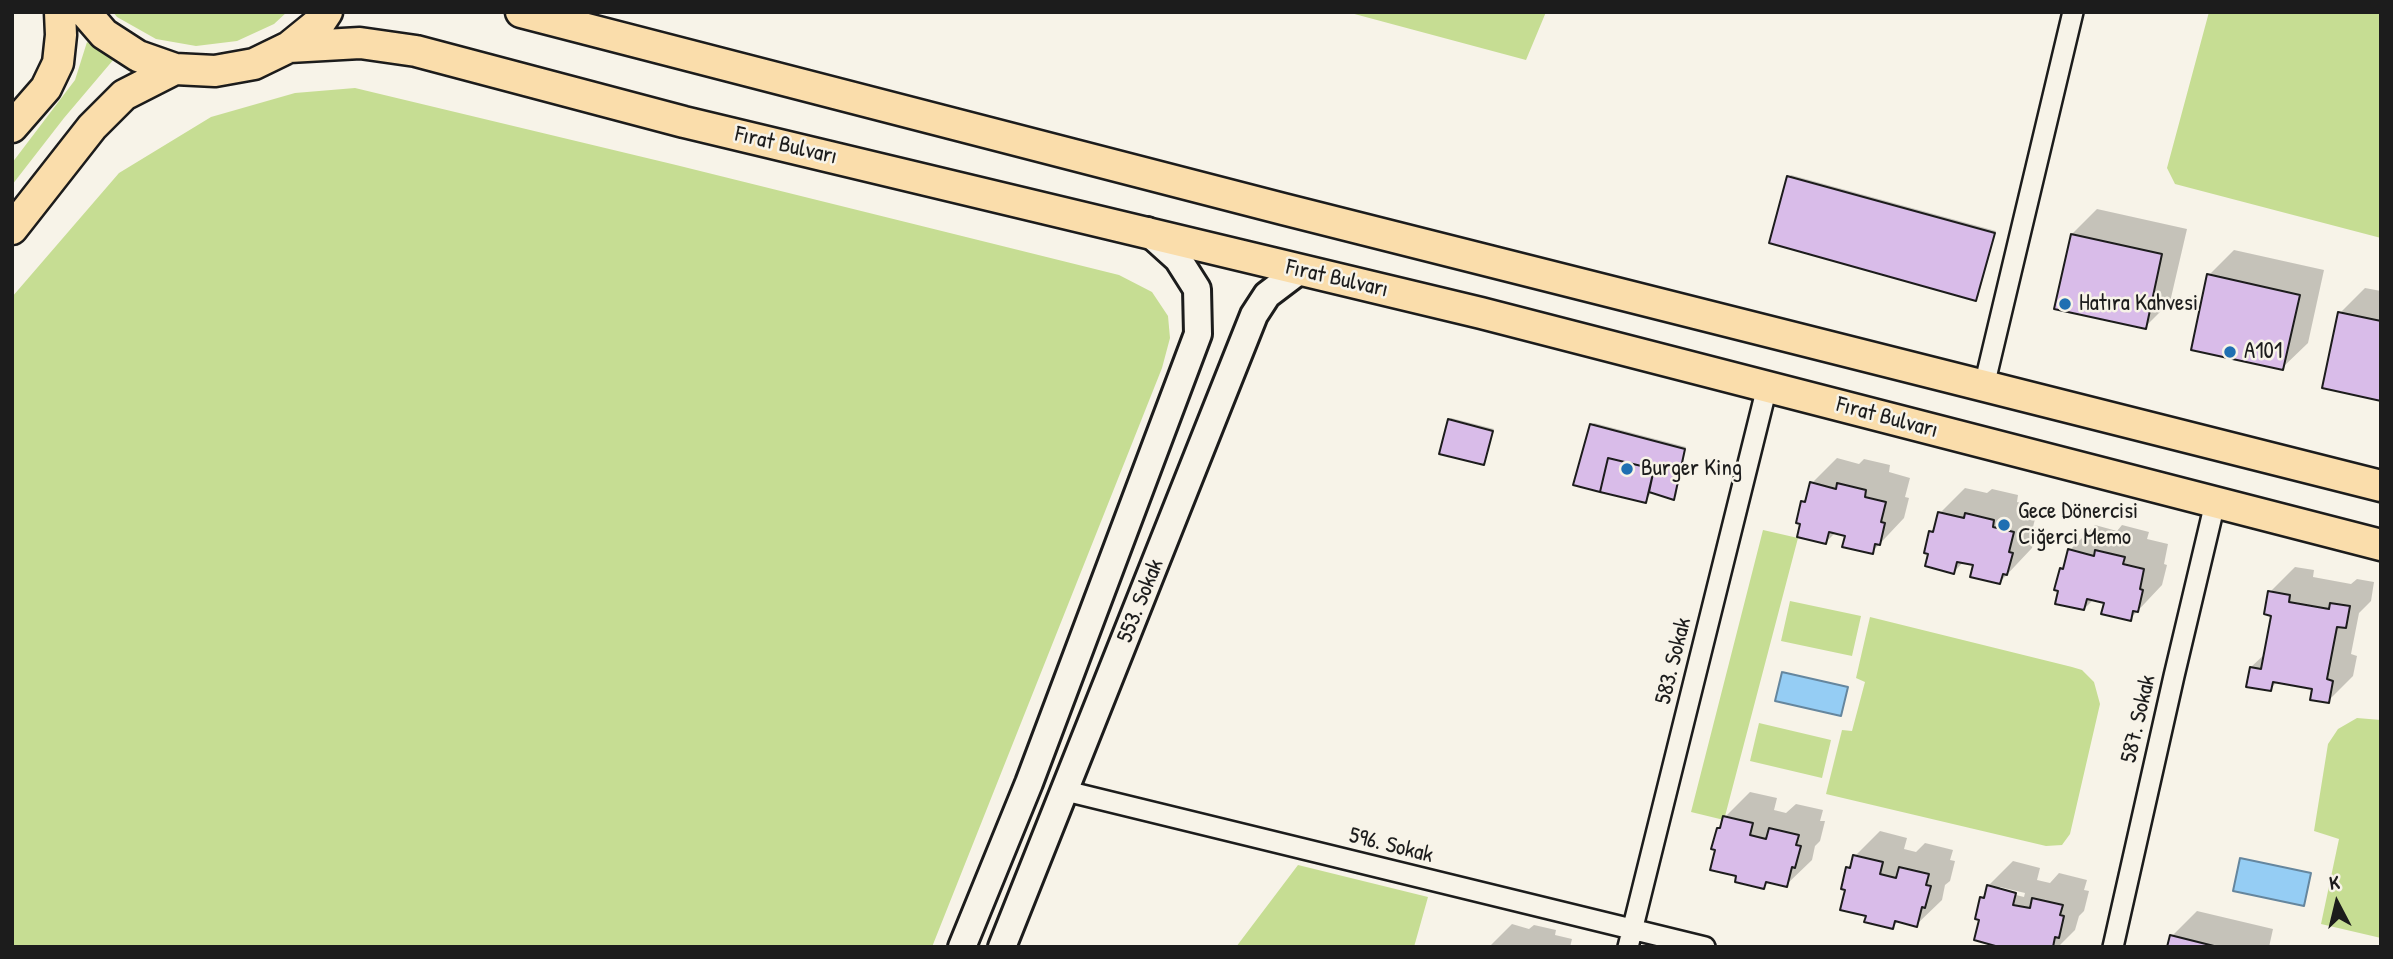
<!DOCTYPE html>
<meta charset="utf-8">
<style>
body{margin:0}
#map{position:relative;width:2393px;height:959px;overflow:hidden;background:#f7f3e8;font-family:"Patrick Hand",sans-serif}
canvas{display:block}
.frame{position:absolute;inset:0;border:14px solid #1c1c1c;pointer-events:none}
.north{position:absolute;left:2302px;top:868px;width:70px;height:70px;-webkit-text-stroke:5px #f7f3e8;paint-order:stroke;rotate:353deg;font-size:19px;font-weight:700;line-height:28px;text-align:center;color:#1c1c1c}
.north::after{content:'';display:block;margin:auto;width:24px;height:32px;background:#1c1c1c;clip-path:polygon(50% 0,100% 100%,50% 72%,0 100%)}
</style>
<div id="map">
<canvas width="2393" height="959"></canvas>
<div class="frame"></div>
<div class="north">K</div>
</div>
<script>
const ctx = document.querySelector('canvas').getContext('2d');
ctx.lineJoin = 'round';
function paint(path, color) {
  ctx.fillStyle = color;
  ctx.fill(path, 'evenodd');
}
function toPath(rows) {
  const path = new Path2D();
  for (const r of rows) {
    path.moveTo(r[0], r[1]);
    for (let i = 2; i < r.length; i += 2) path.lineTo(r[i], r[i + 1]);
  }
  return path;
}
function strokePath(path, color, width, dash) {
  ctx.strokeStyle = color;
  ctx.lineWidth = width;
  ctx.lineCap = dash ? 'butt' : 'round';
  ctx.setLineDash(dash || []);
  ctx.stroke(path);
}
function label(font, color, halo, rows, align = 'center') {
  ctx.font = font + ' "Patrick Hand",sans-serif';
  ctx.lineWidth = 5;
  ctx.setLineDash([]);
  ctx.textBaseline = 'middle';
  ctx.strokeStyle = halo;
  ctx.fillStyle = color;
  for (const [text, x, y, turn = 0] of rows) {
    ctx.save();
    ctx.translate(x, y);
    ctx.rotate((+turn || 0) * Math.PI / 180);
    ctx.textAlign = isNaN(turn) ? turn : align;
    if (halo) ctx.strokeText(text, 0, 0);
    ctx.fillText(text, 0, 0);
    ctx.restore();
  }
}
const green = toPath([
 [113,12,287,12,274,24,237,41,196,46,156,39,117,17],
 [1347,12,1546,12,1526,60],
 [2209,12,2381,12,2381,238,2175,184,2167,168],
 [87,42,114,59,64,118,12,185,12,163,75,80],
 [355,88,676,165,1119,275,1152,292,1168,316,1170,338,1162,368,932,947,12,947,12,297,119,173,211,117,295,93],
 [1763,530,1798,538,1724,820,1691,812],
 [1790,601,1861,616,1852,656,1781,641],
 [1870,617,2072,667,2082,670,2094,682,2100,704,2070,834,2062,845,2046,846,1826,794,1842,730,1852,731,1865,682,1856,678],
 [2357,718,2381,720,2381,938,2321,924,2339,839,2314,831,2328,744,2338,729],
 [1759,723,1831,740,1822,778,1750,761],
 [1298,865,1428,897,1414,947,1236,947]
]);
const water = toPath([
 [1782,672,1848,687,1841,716,1775,701,1782,672],
 [2240,858,2311,873,2304,906,2233,891,2240,858]
]);
const shadow = toPath([
 [1791,175,1996,231,1978,297,1976,299,1789,177],
 [2097,209,2187,229,2170,302,2145,327,2072,234],
 [2234,250,2324,270,2308,343,2282,368,2209,275],
 [2365,288,2381,291,2381,399,2340,313],
 [1451,418,1494,429,1484,463,1449,420],
 [1594,423,1686,447,1676,496,1674,498,1652,491,1646,501,1592,425],
 [1837,458,1859,464,1864,459,1890,465,1889,472,1910,478,1905,497,1909,498,1904,518,1872,552,1847,534,1836,532,1826,542,1803,502,1809,497,1812,483],
 [1965,488,1987,493,1992,489,2018,495,2017,502,2038,507,2033,527,2037,528,2032,548,2000,582,1975,564,1964,561,1954,572,1931,532,1936,527,1940,513],
 [2095,525,2117,531,2122,525,2149,532,2147,539,2168,544,2164,564,2167,565,2162,585,2130,619,2106,601,2094,599,2084,609,2061,569,2067,564,2070,550],
 [2295,567,2314,570,2313,577,2351,584,2357,579,2374,582,2371,601,2359,613,2351,654,2357,656,2353,676,2328,701,2314,688,2278,681,2270,689,2251,667,2266,653,2273,614,2270,592],
 [1750,792,1777,798,1774,810,1786,813,1796,804,1823,810,1820,821,1825,821,1820,841,1815,846,1812,860,1786,885,1770,881,1763,887,1738,875,1718,828,1723,824,1725,817],
 [1880,831,1907,838,1904,849,1916,852,1925,843,1953,850,1950,860,1955,861,1950,881,1945,885,1942,900,1916,925,1899,920,1893,927,1868,914,1847,888,1848,868,1853,863,1855,856],
 [2013,861,2040,868,2037,880,2050,883,2059,873,2087,880,2084,890,2089,891,2084,911,2079,916,2075,930,2058,947,2001,947,1981,919,1982,898,1987,893,1988,886],
 [2000,887,2025,893,2024,897,2000,891],
 [2197,911,2273,929,2269,947,2169,947,2172,936],
 [1512,924,1529,929,1534,925,1556,930,1555,935,1572,939,1570,947,1489,947]
]);
const building = toPath([
 [1787,176,1995,233,1976,301,1769,243,1787,176],
 [2071,234,2162,254,2146,329,2054,309,2071,234],
 [2207,274,2300,295,2283,370,2191,350,2207,274],
 [2338,312,2381,321,2381,401,2322,388,2338,312],
 [1448,419,1493,431,1484,465,1439,454,1448,419],
 [1590,424,1685,449,1674,500,1649,492,1654,469,1608,458,1600,492,1573,485,1590,424],
 [1608,458,1654,469,1646,503,1600,492,1608,458],
 [1810,482,1836,489,1837,483,1866,490,1865,497,1886,502,1881,522,1885,523,1880,545,1875,544,1873,554,1842,547,1845,536,1829,532,1826,544,1797,537,1800,524,1796,523,1801,501,1805,502,1810,482],
 [1938,512,1964,518,1965,513,1994,520,1993,527,2014,532,2009,552,2013,553,2007,575,2003,574,2000,584,1970,577,1973,565,1957,562,1954,574,1925,566,1928,554,1924,553,1929,531,1933,532,1938,512],
 [2068,549,2094,556,2095,550,2125,557,2123,564,2144,569,2140,589,2143,590,2138,612,2133,611,2131,621,2101,614,2104,603,2087,599,2084,610,2055,604,2058,591,2054,590,2060,568,2063,569,2068,549],
 [2268,591,2290,595,2289,602,2329,609,2330,603,2350,606,2346,628,2337,627,2327,679,2333,681,2329,703,2310,700,2312,689,2273,682,2271,691,2246,687,2250,667,2261,669,2271,616,2264,614,2268,591],
 [1723,816,1753,823,1750,835,1766,839,1769,828,1799,835,1796,845,1801,846,1795,868,1792,867,1787,887,1766,882,1764,889,1735,882,1736,876,1710,870,1715,850,1711,849,1717,828,1720,828,1723,816],
 [1853,855,1883,862,1880,874,1896,878,1899,867,1929,874,1926,885,1931,886,1925,908,1922,907,1917,927,1895,921,1893,929,1864,922,1866,916,1840,910,1845,890,1841,889,1846,867,1850,868,1853,855],
 [1987,885,2016,893,2013,905,2030,908,2032,898,2063,905,2060,915,2064,916,2059,938,2055,937,2053,947,1999,947,1974,940,1979,920,1975,919,1980,897,1984,898,1987,885],
 [2170,935,2218,947,2167,947,2170,935]
]);
const minor = toPath([
 [1984,386,2073,12],
 [1066,791,1705,947],
 [1628,947,1767,387],
 [2113,947,2174,676,2215,503]
]);
const secondary = toPath([
 [962,947,1029,783,1198,334,1197,289,1178,259,1147,231],
 [1002,947,1254,315,1267,295,1300,270]
]);
const primary = toPath([
 [85,12,104,34,138,56,175,69,215,71,254,64,289,47,321,21,327,12],
 [521,12,1283,209,2381,486],
 [289,47,360,43,416,51,684,122,1481,313,2381,545],
 [12,127,46,88,58,63,61,35,60,12],
 [12,229,92,127,124,95,175,69]
]);
const markers = [
 [2065,304,7,"#1f6fb2"],
 [2230,352,7,"#1f6fb2"],
 [1627,469,7,"#1f6fb2"],
 [2004,525,7,"#1f6fb2"]
];
const streetNames = [
 ["Fırat Bulvarı",786,146,13],
 ["Fırat Bulvarı",1337,279,13],
 ["Fırat Bulvarı",1887,418,15],
 ["553. Sokak",1141,601,-68],
 ["583. Sokak",1674,661,-76],
 ["587. Sokak",2139,719,-77],
 ["596. Sokak",1391,846,14]
];
const poiNames = [
 ["Hatıra Kahvesi",2079,304],
 ["A101",2244,352],
 ["Burger King",1641,469],
 ["Gece Dönercisi",2018,512],
 ["Ciğerci Memo",2018,538]
];
paint(green, '#c6dd93');
paint(water, '#95cdf4');
strokePath(water, '#65869e', 2);
paint(shadow, '#0003');
paint(building, '#d9bce9');
strokePath(building, '#1c1c1c', 2);
strokePath(minor, '#1c1c1c', 24);
strokePath(secondary, '#1c1c1c', 32);
strokePath(primary, '#1c1c1c', 35);
strokePath(minor, '#f7f3e8', 19);
strokePath(secondary, '#f7f3e8', 26);
strokePath(primary, '#faddab', 30);
for (const [x, y, r, color] of markers) {
  const dot = new Path2D();
  dot.arc(x, y, r, 0, 2 * Math.PI);
  ctx.fillStyle = color;
  ctx.fill(dot);
  strokePath(dot, '#f7f3e8', 2.5);
}
label('23px', '#1c1c1c', '#f7f3e8', streetNames);
label('23px', '#1c1c1c', '#f7f3e8', poiNames, 'left');
</script>
